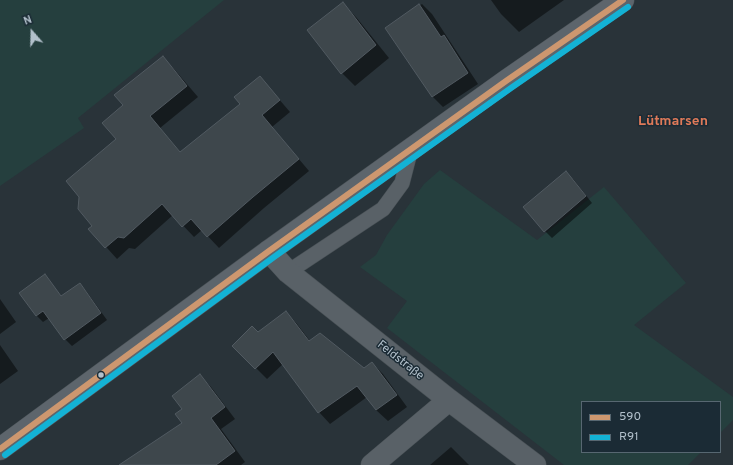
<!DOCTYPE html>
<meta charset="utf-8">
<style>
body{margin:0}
#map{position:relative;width:733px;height:465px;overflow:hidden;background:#293339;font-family:Overpass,sans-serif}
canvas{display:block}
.legend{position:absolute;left:581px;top:401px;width:140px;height:52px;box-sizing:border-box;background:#1b2b35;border:1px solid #576771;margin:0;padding:5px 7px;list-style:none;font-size:12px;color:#b2c0cb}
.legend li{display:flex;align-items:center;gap:8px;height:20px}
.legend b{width:20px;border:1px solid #576771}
.north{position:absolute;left:12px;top:12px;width:40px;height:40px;-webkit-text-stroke:3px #1b2b35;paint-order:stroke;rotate:340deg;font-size:11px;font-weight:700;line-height:16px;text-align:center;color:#b2c0cb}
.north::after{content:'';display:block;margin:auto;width:14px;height:18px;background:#b2c0cb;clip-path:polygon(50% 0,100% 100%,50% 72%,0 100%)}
</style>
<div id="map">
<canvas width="733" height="465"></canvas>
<ul class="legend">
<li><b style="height:5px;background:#cd976f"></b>590</li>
<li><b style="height:5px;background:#13b2d5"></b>R91</li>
</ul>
<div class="north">N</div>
</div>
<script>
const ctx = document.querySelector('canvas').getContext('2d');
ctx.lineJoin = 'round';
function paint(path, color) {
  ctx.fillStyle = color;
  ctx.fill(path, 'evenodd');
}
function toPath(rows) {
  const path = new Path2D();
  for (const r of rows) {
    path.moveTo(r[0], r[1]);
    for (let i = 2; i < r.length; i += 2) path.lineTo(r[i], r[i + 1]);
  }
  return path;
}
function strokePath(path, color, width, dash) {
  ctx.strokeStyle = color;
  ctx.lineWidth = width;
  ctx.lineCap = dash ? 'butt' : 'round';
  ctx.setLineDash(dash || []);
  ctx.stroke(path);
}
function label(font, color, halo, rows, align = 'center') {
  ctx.font = font + ' Overpass,sans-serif';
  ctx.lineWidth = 3;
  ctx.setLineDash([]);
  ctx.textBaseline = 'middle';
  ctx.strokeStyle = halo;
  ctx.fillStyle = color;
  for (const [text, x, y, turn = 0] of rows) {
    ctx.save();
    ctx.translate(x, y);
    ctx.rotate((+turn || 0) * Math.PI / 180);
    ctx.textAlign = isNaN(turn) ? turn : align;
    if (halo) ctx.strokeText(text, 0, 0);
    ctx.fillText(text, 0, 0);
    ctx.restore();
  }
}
const green = toPath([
 [0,0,224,0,78,118,84,128,0,186],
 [440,170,537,240,604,187,686,283,634,325,733,397,733,420,720,433,720,402,582,402,582,452,701,452,688,465,564,465,387,328,407,301,360,267,376,255,387,235,424,184]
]);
const shadow = toPath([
 [491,0,564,0,519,32,501,14],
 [343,4,356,17,389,58,355,86,342,73],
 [422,4,432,14,478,84,443,107,432,96,387,28],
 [163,58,174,69,198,97,160,128,181,153,241,104,260,77,290,112,272,127,309,171,264,208,219,248,202,230,194,237,173,215,135,249,129,248,117,259,90,229,93,226,118,140,124,106],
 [573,179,592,203,552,238,545,231],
 [45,276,62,297,80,284,86,291,107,320,72,346,65,339,49,318,43,322,37,316],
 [0,299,16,322,0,334],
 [286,312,297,324,310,341,364,369,372,363,383,374,407,407,388,421,376,410,367,397,330,424,319,412,283,364,267,379,234,346,258,333],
 [0,345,18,371,0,384],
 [200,376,211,387,235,419,221,429,245,462,241,465,139,465,183,423,183,410],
 [451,447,469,465,430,465]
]);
const building = toPath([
 [343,2,376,45,341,74,307,30,343,2],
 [419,4,441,37,444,35,468,73,432,97,385,28,419,4],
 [163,56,187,86,150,116,180,152,240,104,234,97,260,76,280,100,262,115,299,159,253,197,207,237,191,219,182,227,162,204,124,238,118,237,105,248,88,229,92,226,78,209,79,197,66,181,116,139,102,123,123,105,114,95,163,56],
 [566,171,586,196,544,232,523,207,566,171],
 [45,274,61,296,80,283,101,313,64,340,43,311,36,316,19,293,45,274],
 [286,311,309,341,320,333,364,368,372,362,397,395,376,410,357,386,318,413,273,352,255,369,232,346,252,326,258,332,286,311],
 [200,374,225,407,211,418,235,451,216,465,119,465,182,423,175,414,182,409,172,396,200,374]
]);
const service = toPath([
 [288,272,383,209,402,183,410,152]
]);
const minor = toPath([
 [269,251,288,272,449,400,535,465],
 [372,465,449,400]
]);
const secondary = toPath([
 [0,449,269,251,506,81,623,0]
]);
const bus1 = toPath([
 [0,449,269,251,506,81,623,0]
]);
const bus2 = toPath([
 [5,455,274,257,511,88,628,7]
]);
const markers = [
 [101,375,3.5,"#b2c0cb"]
];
const streetNames = [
 ["Feldstraße",400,361,38]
];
const quarterNames = [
 ["Lütmarsen",673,122]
];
paint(green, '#253f3e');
paint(shadow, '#0007');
paint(building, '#3e474c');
strokePath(building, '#515a61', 1);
strokePath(service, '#474f54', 16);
strokePath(minor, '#474f54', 23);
strokePath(secondary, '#474f54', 23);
strokePath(service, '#596167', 15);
strokePath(minor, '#596167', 22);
strokePath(secondary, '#5d656c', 22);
strokePath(bus1, '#cd976f', 6);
strokePath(bus2, '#13b2d5', 6);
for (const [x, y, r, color] of markers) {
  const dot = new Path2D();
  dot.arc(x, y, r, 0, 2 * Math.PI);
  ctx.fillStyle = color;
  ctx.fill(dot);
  strokePath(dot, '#1b2b35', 1.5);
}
label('12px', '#b2c0cb', '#1b2b35', streetNames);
label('bold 14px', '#df7a59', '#1b2b35', quarterNames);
</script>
